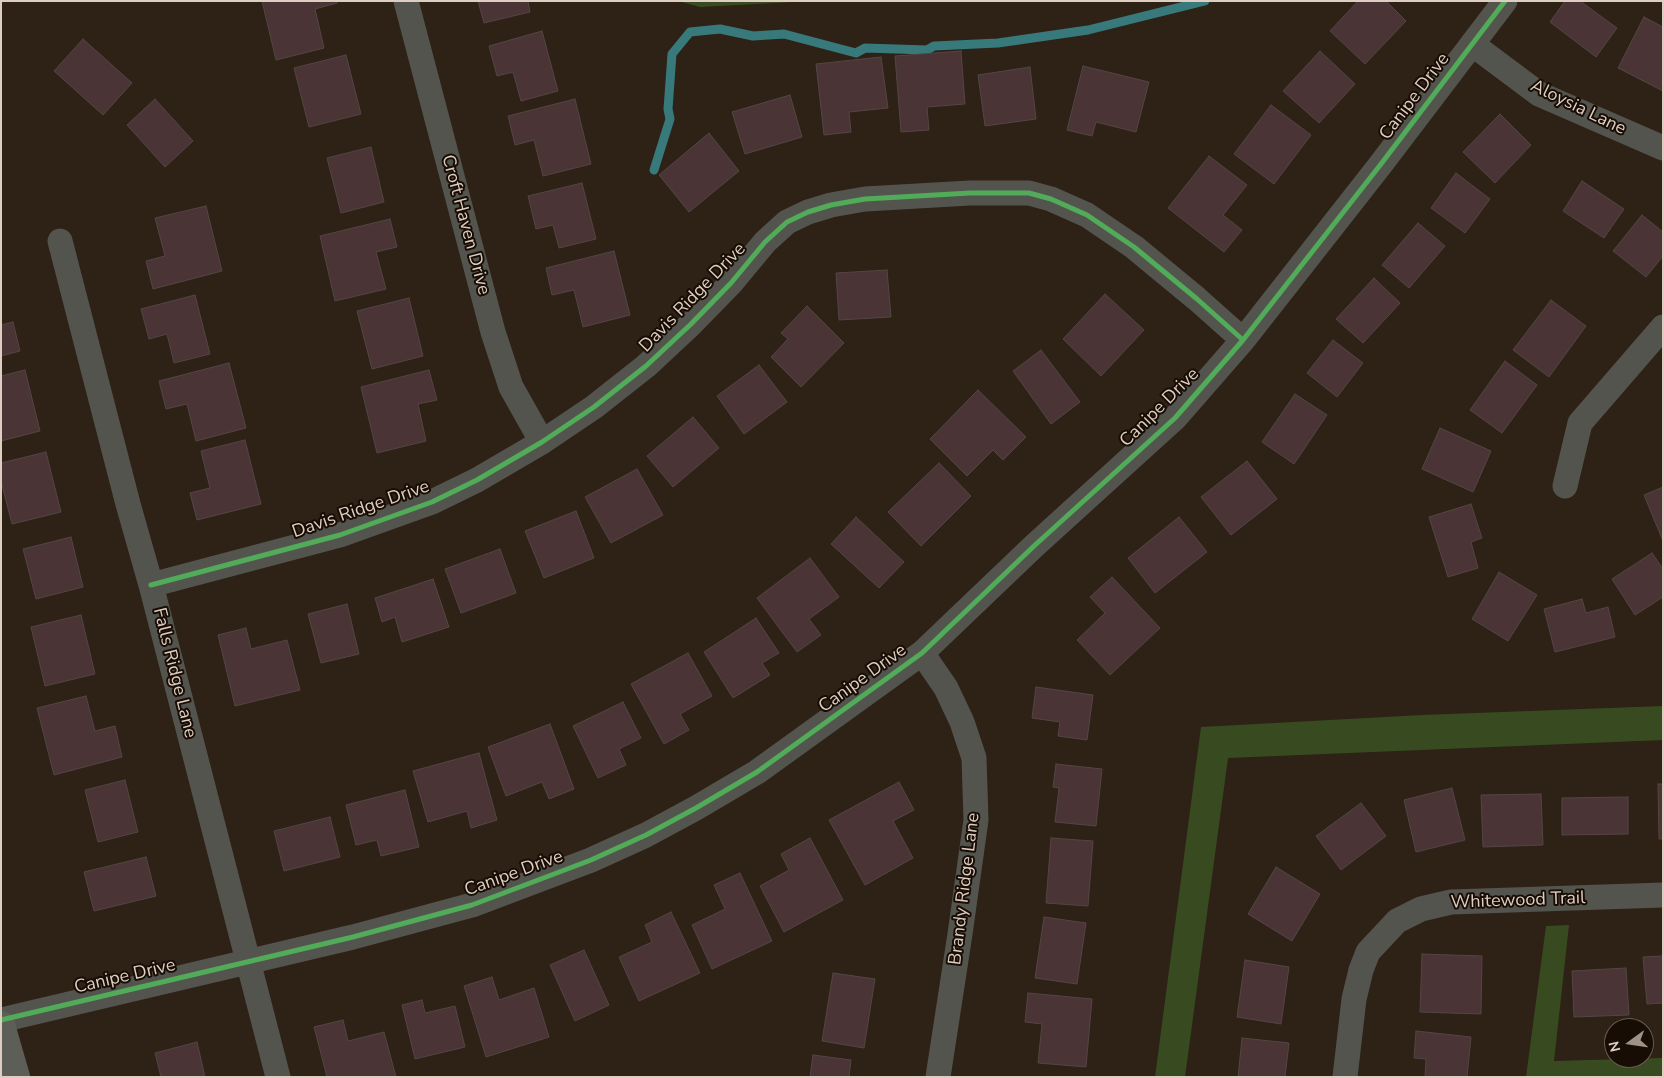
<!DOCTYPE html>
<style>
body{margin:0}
#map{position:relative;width:1664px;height:1078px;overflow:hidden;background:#2e2116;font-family:"Nunito Sans",sans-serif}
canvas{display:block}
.frame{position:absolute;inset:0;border:2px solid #decec2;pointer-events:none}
.north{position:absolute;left:1604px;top:1018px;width:50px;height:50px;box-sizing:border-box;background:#180d05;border:1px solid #675a51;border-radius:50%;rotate:256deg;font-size:14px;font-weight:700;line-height:20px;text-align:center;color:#decec2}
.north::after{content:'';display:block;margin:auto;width:18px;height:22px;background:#a09186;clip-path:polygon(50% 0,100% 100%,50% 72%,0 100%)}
</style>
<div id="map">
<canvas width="1664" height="1078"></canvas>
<div class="frame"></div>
<div class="north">N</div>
</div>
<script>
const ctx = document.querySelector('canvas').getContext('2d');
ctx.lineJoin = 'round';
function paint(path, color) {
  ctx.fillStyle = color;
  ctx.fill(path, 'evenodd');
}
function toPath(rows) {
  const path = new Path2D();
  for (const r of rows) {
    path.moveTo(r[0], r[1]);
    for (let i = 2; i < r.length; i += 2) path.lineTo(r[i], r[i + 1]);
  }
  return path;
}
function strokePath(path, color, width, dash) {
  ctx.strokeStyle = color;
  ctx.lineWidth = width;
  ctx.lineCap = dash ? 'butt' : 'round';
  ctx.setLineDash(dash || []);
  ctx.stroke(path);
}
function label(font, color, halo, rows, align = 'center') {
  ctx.font = font + ' "Nunito Sans",sans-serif';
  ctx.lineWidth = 4;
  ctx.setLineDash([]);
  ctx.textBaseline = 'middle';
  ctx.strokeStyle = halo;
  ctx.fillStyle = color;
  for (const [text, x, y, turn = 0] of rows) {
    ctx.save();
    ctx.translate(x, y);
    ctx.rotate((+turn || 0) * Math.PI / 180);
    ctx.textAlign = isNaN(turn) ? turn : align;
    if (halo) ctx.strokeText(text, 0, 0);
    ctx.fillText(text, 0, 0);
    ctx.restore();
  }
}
const green = toPath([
 [678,1,813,1,700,7],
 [1663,706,1663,740,1228,758,1185,1077,1155,1077,1201,727,1422,715],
 [1569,925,1554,1061,1663,1058,1663,1077,1526,1077,1546,926]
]);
const stream = toPath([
 [654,170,670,119,668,109,672,54,690,32,720,29,753,36,784,34,856,53,865,48,927,50,934,46,998,43,1088,30,1205,1]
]);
const building = toPath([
 [262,1,337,1,337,3,315,9,324,48,276,60,262,1],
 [478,1,528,1,530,12,484,23,478,1],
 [1358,1,1386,1,1406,21,1365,64,1330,31,1358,1],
 [1565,1,1580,1,1617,28,1596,57,1550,22,1565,1],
 [1644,17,1663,27,1663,91,1618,68,1644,17],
 [542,31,558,91,521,101,513,72,497,76,489,46,542,31],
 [83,39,132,83,103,115,54,71,83,39],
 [961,51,965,104,927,107,929,130,901,132,895,56,961,51],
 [1320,51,1355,84,1319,123,1283,91,1320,51],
 [346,55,361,114,309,127,294,68,346,55],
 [881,57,888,108,849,112,851,132,824,135,816,64,881,57],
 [1083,66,1149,82,1136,132,1096,122,1092,136,1067,130,1083,66],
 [1030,67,1036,119,985,126,978,75,1030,67],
 [790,95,802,137,745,154,732,112,790,95],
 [155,99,193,141,165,167,127,125,155,99],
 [575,99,591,164,543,176,534,140,515,145,508,116,575,99],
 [1271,105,1311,135,1274,184,1234,154,1271,105],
 [1500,114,1531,145,1495,183,1463,152,1500,114],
 [709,133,739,171,689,212,659,175,709,133],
 [371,147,384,202,341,213,327,158,371,147],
 [1209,156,1247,185,1223,215,1242,230,1224,252,1168,208,1209,156],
 [1456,173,1490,199,1465,233,1431,208,1456,173],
 [1582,181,1624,209,1604,238,1563,211,1582,181],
 [582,183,596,239,559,248,553,225,536,229,528,196,582,183],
 [206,206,222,271,153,289,146,261,165,256,155,218,206,206],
 [1642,215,1663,232,1663,256,1646,277,1613,251,1642,215],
 [390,219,397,247,376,252,386,289,335,301,320,236,390,219],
 [1418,223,1445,246,1409,288,1382,265,1418,223],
 [614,251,630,315,583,327,574,290,552,295,546,268,614,251],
 [887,270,891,317,839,320,836,273,887,270],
 [1374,278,1400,303,1363,343,1336,319,1374,278],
 [1105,294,1144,330,1101,376,1063,339,1105,294],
 [195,295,210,354,174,363,167,334,149,339,141,309,195,295],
 [409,298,423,356,372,369,357,311,409,298],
 [1551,300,1586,326,1549,377,1513,350,1551,300],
 [807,306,844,343,801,387,771,357,788,339,781,333,807,306],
 [13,322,20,351,1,356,1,325,13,322],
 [1333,340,1363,363,1337,397,1307,373,1333,340],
 [1041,350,1080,402,1051,424,1013,371,1041,350],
 [1505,361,1537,385,1502,433,1470,410,1505,361],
 [229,363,246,428,196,441,187,404,166,409,159,381,229,363],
 [759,365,787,402,744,434,717,396,759,365],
 [25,370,40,431,1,441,1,376,25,370],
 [429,370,437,400,418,404,426,441,377,453,361,387,429,370],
 [978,390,1026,437,1003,460,993,450,967,476,930,439,978,390],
 [1295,394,1327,415,1294,464,1262,442,1295,394],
 [693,417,719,448,673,487,647,456,693,417],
 [1440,428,1491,451,1473,492,1422,469,1440,428],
 [245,440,261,504,197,520,190,493,210,488,201,451,245,440],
 [46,452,61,512,12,524,1,481,1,463,46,452],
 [1247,461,1277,499,1231,535,1201,497,1247,461],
 [939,463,971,496,921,546,888,512,939,463],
 [637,469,663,515,611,543,585,497,637,469],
 [1663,487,1663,541,1644,495,1663,487],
 [1471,504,1482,538,1471,542,1478,568,1448,577,1429,517,1471,504],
 [576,511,594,558,544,578,525,531,576,511],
 [856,517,904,562,879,588,831,544,856,517],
 [1179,517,1207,552,1155,593,1128,558,1179,517],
 [71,537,83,587,36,599,23,549,71,537],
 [500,549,516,593,461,613,445,569,500,549],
 [1652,553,1663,569,1663,597,1635,615,1612,579,1652,553],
 [810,558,839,597,809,619,821,635,797,652,757,598,810,558],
 [1499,572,1537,595,1508,641,1472,619,1499,572],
 [1112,577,1160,628,1110,675,1077,640,1105,613,1090,597,1112,577],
 [433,579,449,627,402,642,395,617,382,622,375,598,433,579],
 [1582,599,1586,613,1608,607,1615,637,1555,652,1544,609,1582,599],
 [347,604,359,654,321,663,308,614,347,604],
 [81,615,95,674,45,686,31,627,81,615],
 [756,618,779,653,762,663,770,675,733,698,704,652,756,618],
 [246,628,251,649,287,640,300,690,235,706,218,635,246,628],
 [688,653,712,696,680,714,689,730,664,744,631,684,688,653],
 [1036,687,1093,695,1087,740,1058,736,1060,722,1032,718,1036,687],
 [86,696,95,731,115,726,122,757,54,775,37,708,86,696],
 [623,702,641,738,619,749,626,765,598,778,573,726,623,702],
 [550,724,574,789,549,799,542,782,506,796,488,747,550,724],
 [479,753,497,820,471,828,467,811,428,822,413,771,479,753],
 [1056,764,1102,769,1096,826,1055,822,1059,788,1053,787,1056,764],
 [125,780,138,832,98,842,85,790,125,780],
 [899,782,914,810,893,821,913,858,865,885,829,820,899,782],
 [1658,784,1663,784,1663,839,1659,839,1658,784],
 [1452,788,1465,840,1416,852,1404,800,1452,788],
 [405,790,419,847,381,856,377,840,356,845,346,805,405,790],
 [1541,794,1543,845,1483,847,1481,795,1541,794],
 [1628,797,1628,834,1562,835,1562,798,1628,797],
 [1361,803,1386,836,1341,870,1316,836,1361,803],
 [330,817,340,857,284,871,274,831,330,817],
 [810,838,843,900,784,932,760,886,789,870,781,854,810,838],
 [1051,838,1093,841,1088,906,1046,903,1051,838],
 [146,857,156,896,94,911,84,872,146,857],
 [1276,867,1320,894,1292,941,1248,914,1276,867],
 [740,873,772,941,712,969,692,925,725,909,714,885,740,873],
 [671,912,700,973,639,1001,619,957,652,942,645,925,671,912],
 [1044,917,1086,923,1077,984,1035,978,1044,917],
 [584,950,609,1005,575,1021,550,965,584,950],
 [1422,954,1482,956,1481,1014,1420,1012,1422,954],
 [1663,956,1663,1003,1647,1004,1643,957,1663,956],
 [1245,960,1289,967,1281,1024,1237,1017,1245,960],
 [1626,968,1629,1015,1574,1017,1572,971,1626,968],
 [833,973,875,979,864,1048,822,1041,833,973],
 [492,977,499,1000,534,988,549,1037,486,1057,464,986,492,977],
 [1028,993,1092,999,1086,1067,1038,1063,1042,1024,1025,1022,1028,993],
 [422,1000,425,1013,455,1006,465,1047,415,1059,402,1005,422,1000],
 [343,1020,348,1041,384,1032,396,1077,327,1077,314,1027,343,1020],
 [1416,1031,1471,1037,1467,1077,1425,1077,1426,1059,1414,1058,1416,1031],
 [1242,1038,1289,1043,1285,1077,1238,1077,1242,1038],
 [197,1042,205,1077,161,1077,155,1053,197,1042],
 [813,1055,851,1060,849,1077,810,1077,813,1055]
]);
const street = toPath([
 [406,1,493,332,511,387,542,442],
 [1472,44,1539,94,1663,148],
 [60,241,128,504,151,585,278,1077],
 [1565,486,1580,423,1663,327],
 [151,585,340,535,432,502,477,480,542,442,594,407,646,366,691,324,731,283,765,242,787,222,808,212,831,205,865,199,970,193,1029,193,1051,199,1087,215,1134,247,1197,299,1243,340],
 [922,653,946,688,962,722,974,758,976,820,960,934,938,1077],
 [1,1020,353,937,472,905,591,860,646,835,696,808,757,772,922,653,1034,546,1175,418,1243,340,1381,164,1505,1],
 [1345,1077,1354,999,1361,970,1368,952,1397,921,1421,909,1451,902,1663,895]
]);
const secondary = toPath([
 [1,1025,16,1077]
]);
const cycleway = toPath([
 [151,585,340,535,432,502,477,480,542,442,594,407,646,366,691,324,731,283,765,242,787,222,808,212,831,205,865,199,970,193,1029,193,1051,199,1087,215,1134,247,1197,299,1243,340],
 [1,1020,353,937,472,905,591,860,646,835,696,808,757,772,922,653,1034,546,1175,418,1243,340,1381,164,1505,1]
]);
const streetNames = [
 ["Canipe Drive",1415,97,-53],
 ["Aloysia Lane",1578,108,26],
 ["Croft Haven Drive",465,225,75],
 ["Davis Ridge Drive",693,298,-46],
 ["Canipe Drive",1160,408,-45],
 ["Davis Ridge Drive",361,510,-19],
 ["Falls Ridge Lane",174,673,76],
 ["Canipe Drive",863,679,-36],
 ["Canipe Drive",514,874,-20],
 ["Brandy Ridge Lane",965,889,-83],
 ["Whitewood Trail",1518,901,-2],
 ["Canipe Drive",125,977,-13]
];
paint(green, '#384b20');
strokePath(stream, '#38797c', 9);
paint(building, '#4b3436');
strokePath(building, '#534644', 1);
strokePath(street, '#53544e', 25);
strokePath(secondary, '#5d5e57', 28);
strokePath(cycleway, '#51ab58', 5);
label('18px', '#decec2', '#180d05', streetNames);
</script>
